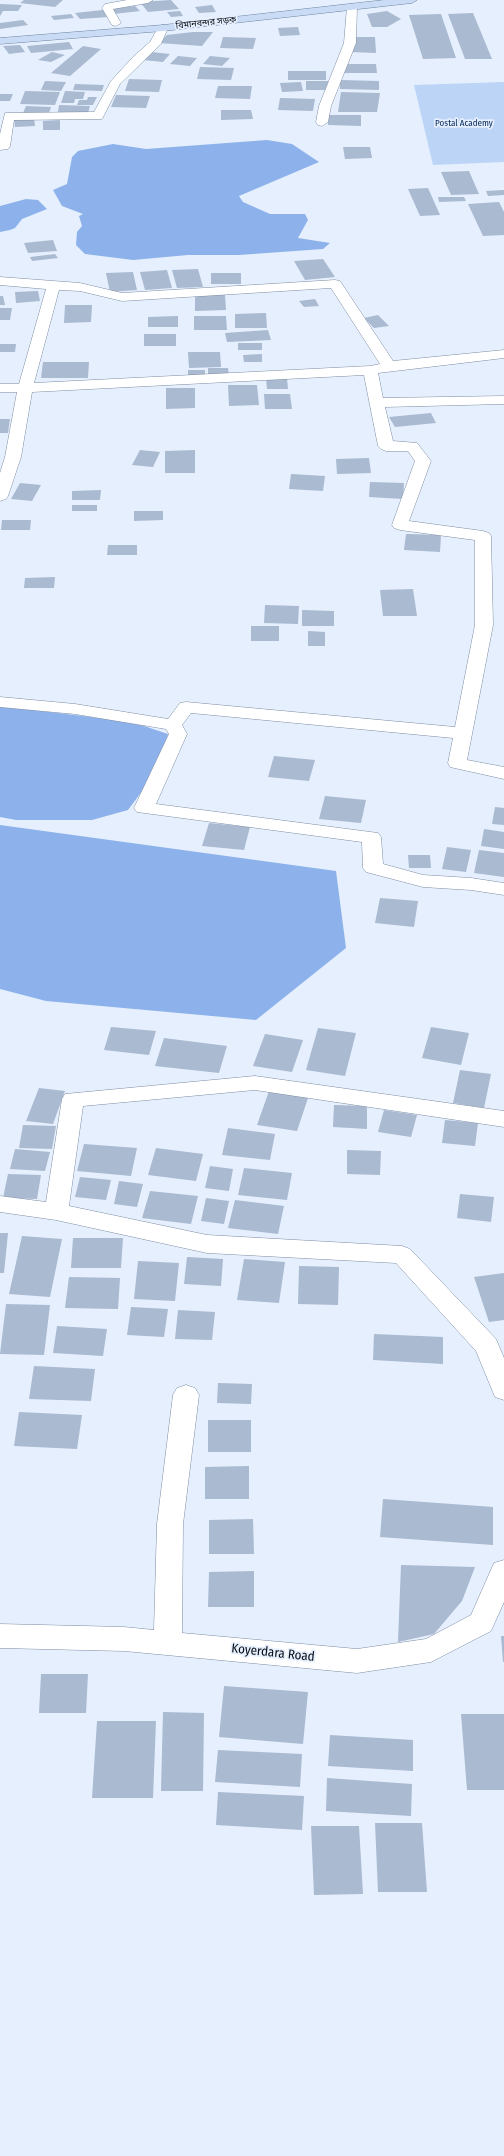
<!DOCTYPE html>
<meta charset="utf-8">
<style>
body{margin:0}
canvas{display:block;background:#e5effe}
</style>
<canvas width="504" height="2156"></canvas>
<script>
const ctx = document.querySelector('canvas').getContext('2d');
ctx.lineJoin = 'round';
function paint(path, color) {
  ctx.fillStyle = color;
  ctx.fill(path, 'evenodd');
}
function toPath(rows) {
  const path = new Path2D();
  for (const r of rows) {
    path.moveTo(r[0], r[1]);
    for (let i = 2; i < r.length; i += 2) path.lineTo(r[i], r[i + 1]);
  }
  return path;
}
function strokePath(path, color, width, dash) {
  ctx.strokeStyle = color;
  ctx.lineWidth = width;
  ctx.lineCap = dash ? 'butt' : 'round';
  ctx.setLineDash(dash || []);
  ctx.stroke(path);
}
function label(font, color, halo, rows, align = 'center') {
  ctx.font = font + ' "Fira Sans Condensed","Noto Sans Bengali",sans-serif';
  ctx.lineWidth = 3.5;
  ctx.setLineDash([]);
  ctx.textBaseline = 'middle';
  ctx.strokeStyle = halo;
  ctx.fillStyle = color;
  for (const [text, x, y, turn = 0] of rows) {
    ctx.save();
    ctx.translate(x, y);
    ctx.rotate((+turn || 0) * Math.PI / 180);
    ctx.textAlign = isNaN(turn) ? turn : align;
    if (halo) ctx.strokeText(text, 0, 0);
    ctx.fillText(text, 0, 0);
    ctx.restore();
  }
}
const green = toPath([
 [504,82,504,162,433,165,414,85]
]);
const water = toPath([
 [267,140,292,144,319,162,239,196,243,202,270,214,305,214,308,220,298,238,330,243,323,249,239,255,188,255,133,260,85,254,76,245,77,232,82,226,79,216,83,214,62,206,53,190,67,184,72,157,78,151,113,144,146,149],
 [26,199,38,200,47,209,22,219,15,228,10,230,0,232,0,206],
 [0,706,132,722,168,734,161,766,128,810,92,820,16,820,0,817],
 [0,825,336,871,346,948,256,1020,46,1001,0,989]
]);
const building = toPath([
 [24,0,63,0,55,7,20,3],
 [171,0,179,9,148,12,140,2],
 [0,4,22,5,18,11,3,11,0,16],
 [212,5,216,12,199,13,195,7],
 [135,6,140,11,114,14,109,9],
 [103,10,109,17,80,19,75,13],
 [180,11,183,16,171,17,167,12],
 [387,11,401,19,387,27,372,27,367,14],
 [473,13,492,59,465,59,448,14],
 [71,14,74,18,54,20,51,16],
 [441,14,456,58,423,59,409,15],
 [23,20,28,25,0,29,0,23],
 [298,27,300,35,280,36,278,28],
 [193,32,213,32,202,46,159,43,167,35],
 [223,37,256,38,253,49,220,48],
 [350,37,375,37,376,53,350,52],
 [69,42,73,49,31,53,27,46],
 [20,45,25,52,9,54,3,46],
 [83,46,101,49,70,76,51,73],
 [52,52,65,55,51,62,38,60],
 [151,52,170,54,163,62,143,60],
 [178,56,197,58,190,66,170,64],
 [210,56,230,58,222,66,203,64],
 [339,64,376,64,377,73,339,73],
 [200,67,234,68,231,80,197,79],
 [288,71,326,71,326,80,288,80],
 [129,79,162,80,159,92,125,91],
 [340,80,379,81,379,90,340,89],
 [45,81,66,82,61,91,41,90],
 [306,81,328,81,327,90,306,90],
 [301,82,303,91,282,92,280,83],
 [75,84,104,85,102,91,73,90],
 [218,86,252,86,250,99,215,98],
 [25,91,60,92,55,105,20,104],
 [65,91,85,92,83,99,75,99,74,103,61,103],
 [341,92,380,93,377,112,338,112],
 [0,94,13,94,10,101,0,101],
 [116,95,150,96,146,108,111,107],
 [88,97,97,97,93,105,77,105,79,100,87,100],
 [280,98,315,99,313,111,278,110],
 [59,105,90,106,88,113,58,112],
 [26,106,51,107,49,113,23,113],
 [221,110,251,110,253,119,221,120],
 [328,115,361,115,361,126,328,125],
 [34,118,35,126,15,127,14,119],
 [60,120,60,130,43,130,43,121],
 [343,147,370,147,372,158,345,159],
 [469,171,479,194,451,195,441,172],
 [428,188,440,215,420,216,408,189],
 [504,190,504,195,488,196,486,191],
 [438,197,464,197,466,201,439,202],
 [499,202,504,212,504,235,483,236,468,204],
 [53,240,57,251,28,253,24,243],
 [55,254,58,258,32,261,30,257],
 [323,259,335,277,305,280,294,261],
 [198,269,203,287,177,288,172,270],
 [167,270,172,288,145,290,140,272],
 [133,272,137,290,110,292,106,273],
 [211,273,241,273,241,284,211,284],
 [38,291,40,301,16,303,15,292],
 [195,295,225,295,226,310,195,311],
 [0,296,3,296,5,305,0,305],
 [315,299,319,306,304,307,299,301],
 [65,305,92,305,91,322,64,323],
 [0,308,12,308,10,320,0,320],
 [266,313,267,328,235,328,235,314],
 [378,315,389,326,374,328,364,318],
 [178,316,178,327,148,327,148,317],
 [194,316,226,316,227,330,194,330],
 [268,330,271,340,227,342,225,333],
 [144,334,176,334,176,346,144,346],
 [238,343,262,343,262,350,238,350],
 [0,344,16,344,15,352,0,352],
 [188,352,220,352,221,367,189,368],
 [262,354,262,362,244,362,243,355],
 [43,362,89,362,88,378,41,378],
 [208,368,228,368,229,376,208,376],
 [188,370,205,370,205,377,188,377],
 [266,378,287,378,288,389,267,389],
 [228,385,257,385,259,405,229,406],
 [166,388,195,388,195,408,166,409],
 [264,394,290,394,292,409,265,409],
 [431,413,436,423,395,427,389,417],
 [0,419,10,419,8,433,0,433],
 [140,450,160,452,153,467,132,465],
 [195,450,195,473,165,473,165,451],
 [369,458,371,473,337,474,336,459],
 [291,474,325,476,323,491,289,489],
 [370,482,404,483,403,499,369,497],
 [20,483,41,485,32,501,11,499],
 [101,490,100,500,72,500,72,491],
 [72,505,97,505,97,511,72,511],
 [134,511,163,511,163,520,134,521],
 [2,520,31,520,30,530,1,530],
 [406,534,441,535,440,552,404,550],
 [108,545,137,545,137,555,107,555],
 [55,577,54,588,24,588,25,578],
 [413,589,417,616,383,616,380,590],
 [265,605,299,606,298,624,264,623],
 [302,610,334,611,334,626,302,626],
 [251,626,279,626,279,641,251,641],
 [308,631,325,632,325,646,308,646],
 [274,756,315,760,309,781,268,777],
 [325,796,366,800,361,823,319,819],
 [495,807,504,808,504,825,492,824],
 [209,823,250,827,244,850,202,846],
 [484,829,504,832,504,849,481,846],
 [447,847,471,850,466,872,442,869],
 [479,850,504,853,504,877,474,873],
 [408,855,430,855,431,868,409,868],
 [380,898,418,901,414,927,375,923],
 [111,1027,156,1031,149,1055,104,1050],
 [431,1027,469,1033,461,1065,422,1058],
 [318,1028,356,1033,345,1076,306,1070],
 [265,1034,303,1040,292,1072,253,1066],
 [164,1038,227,1046,219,1073,155,1066],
 [460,1070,491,1074,484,1108,453,1103],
 [39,1088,65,1091,53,1124,26,1121],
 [269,1091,308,1098,297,1131,257,1125],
 [334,1105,367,1106,367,1129,333,1127],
 [384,1110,417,1115,411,1137,378,1132],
 [445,1120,478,1123,475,1146,442,1143],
 [23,1125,56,1126,52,1149,19,1148],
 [228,1128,275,1134,270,1160,222,1155],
 [84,1144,137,1148,131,1176,77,1171],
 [156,1148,203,1154,196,1181,148,1175],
 [15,1149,50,1152,45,1171,10,1169],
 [347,1150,381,1151,380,1175,347,1174],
 [210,1166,233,1169,229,1191,205,1188],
 [244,1168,292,1173,287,1200,238,1195],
 [8,1174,41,1175,37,1199,3,1198],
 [80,1177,111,1180,106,1200,75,1197],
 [119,1181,143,1184,137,1207,114,1204],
 [150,1191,198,1196,191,1224,142,1218],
 [460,1194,494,1197,491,1222,457,1218],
 [206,1198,229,1201,224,1224,201,1221],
 [235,1200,284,1206,278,1234,228,1228],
 [0,1233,8,1233,4,1273,0,1273],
 [22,1236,62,1239,50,1297,9,1294],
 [73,1238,123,1238,121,1268,71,1268],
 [187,1257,223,1259,221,1286,184,1284],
 [244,1259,285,1262,279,1303,237,1300],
 [138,1261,179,1263,175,1301,134,1299],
 [299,1266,339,1267,338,1305,298,1304],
 [504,1273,504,1320,489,1322,474,1277],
 [69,1277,120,1278,118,1309,65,1308],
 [6,1304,50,1305,44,1355,0,1354],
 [131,1307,168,1309,164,1337,127,1335],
 [178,1310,215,1312,212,1340,175,1339],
 [57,1326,107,1329,103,1356,53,1353],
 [374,1334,443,1337,443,1364,373,1360],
 [34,1366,95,1369,91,1401,29,1399],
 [218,1383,252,1384,251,1404,217,1403],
 [19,1412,82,1415,77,1449,14,1446],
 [208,1420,251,1420,251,1452,208,1452],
 [249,1466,249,1499,205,1499,205,1467],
 [383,1499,493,1507,493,1545,380,1537],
 [253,1519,254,1554,209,1554,209,1520],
 [401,1565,475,1567,462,1601,434,1634,398,1642],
 [254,1571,254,1607,208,1607,209,1572],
 [501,1636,504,1636,504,1662,503,1662],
 [41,1674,88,1674,86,1713,39,1713],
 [224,1686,308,1692,303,1744,219,1737],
 [163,1712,204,1713,203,1791,161,1791],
 [461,1714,504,1714,504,1790,467,1790],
 [97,1721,156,1721,153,1798,92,1798],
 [330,1735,413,1740,413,1771,328,1766],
 [218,1750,302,1754,300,1787,215,1782],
 [327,1778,412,1784,411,1816,326,1811],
 [218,1792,304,1796,302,1830,216,1825],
 [375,1823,422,1823,427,1892,378,1892],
 [311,1826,359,1826,363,1894,314,1895]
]);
const street = toPath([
 [127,0,153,0,148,3,113,9,121,23,116,26,112,25,102,8,105,4,127,0],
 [352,4,357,7,356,43,331,106,328,122,322,126,318,125,316,122,319,106,344,43,347,7,352,4],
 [163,25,168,28,161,44,120,84,102,119,14,120,10,146,8,149,0,150,0,134,5,113,94,112,111,81,133,57,150,42,159,26,163,25],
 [0,277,80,283,122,293,335,280,340,281,393,361,504,350,504,358,378,373,383,398,504,396,504,404,385,407,393,441,417,443,431,461,409,521,483,531,489,533,491,536,493,625,467,760,504,767,504,779,450,767,448,763,453,738,191,713,182,725,187,734,156,804,378,833,381,837,383,864,423,875,471,878,504,883,504,895,471,890,423,887,366,872,363,868,362,842,137,812,134,808,169,734,166,729,75,714,0,707,0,697,75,704,168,719,180,703,186,702,455,727,475,625,475,540,400,530,394,528,392,525,415,461,408,451,386,451,381,449,378,446,364,375,32,392,21,457,8,496,6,499,0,501,0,473,5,457,17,392,0,392,0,384,19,384,46,289,0,285,0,277],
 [331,288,380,364,370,366,34,383,59,290,80,291,122,301,331,288],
 [255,1076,504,1111,504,1127,255,1090,83,1106,69,1206,207,1235,402,1246,410,1249,496,1339,504,1358,504,1400,495,1397,476,1351,396,1263,207,1253,56,1220,0,1212,0,1196,46,1202,62,1099,65,1094,255,1076],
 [186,1385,195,1388,199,1395,183,1524,182,1633,357,1649,426,1639,471,1615,494,1563,504,1560,504,1602,491,1631,431,1662,357,1673,124,1651,0,1648,0,1624,124,1627,154,1630,157,1524,173,1395,177,1388,186,1385]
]);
const primary = toPath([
 [384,0,417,0,412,3,163,31,0,44,0,38,163,25,384,0]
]);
const farStreetnames = [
 ["বিমানবন্দর সড়ক",206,23,-6]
];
const farParknames = [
 ["Postal Academy",464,123]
];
const nearStreetnames = [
 ["Koyerdara Road",273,1653,6]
];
paint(green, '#bcd4f6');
paint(water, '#8db2eb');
paint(building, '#aabad1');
strokePath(street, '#7e8da3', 1);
strokePath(primary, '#6e83a2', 1);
paint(street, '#fff');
paint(primary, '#cadcf5');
label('9px', '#070b13', '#e5effe', farStreetnames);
label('9px', '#05285a', '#e5effe', farParknames);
label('13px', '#070b13', '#e5effe', nearStreetnames);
</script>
